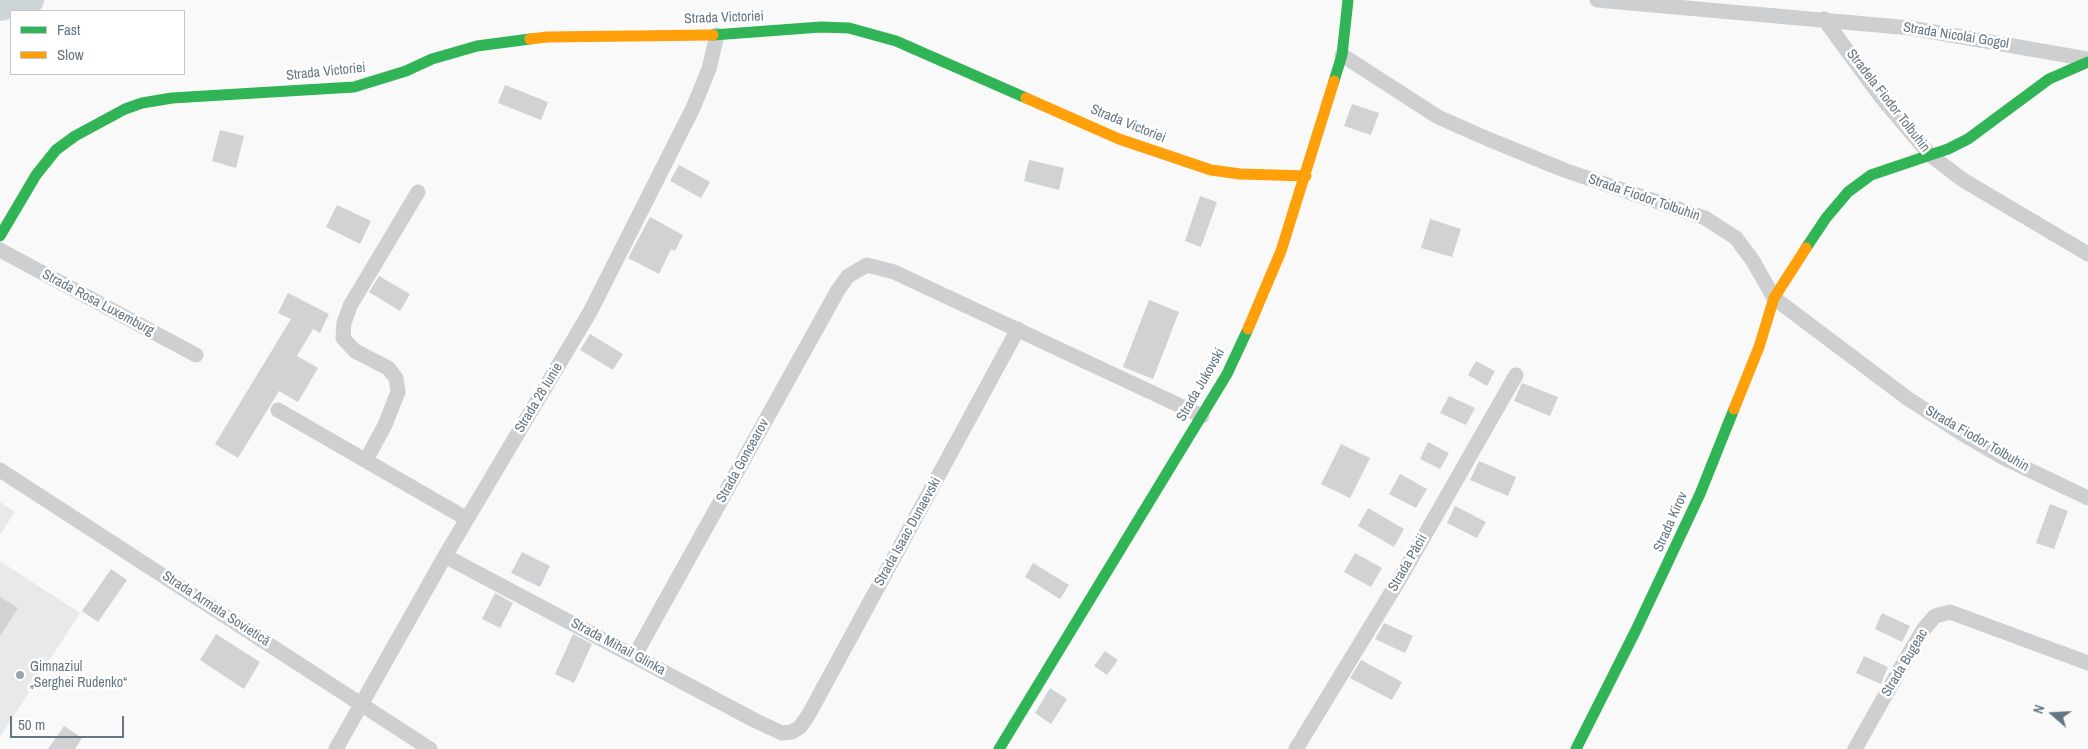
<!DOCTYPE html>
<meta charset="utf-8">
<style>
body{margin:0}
#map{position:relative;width:2088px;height:749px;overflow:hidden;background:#f9f9f9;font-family:"Archivo Narrow",sans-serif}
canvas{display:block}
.legend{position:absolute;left:10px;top:10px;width:175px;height:65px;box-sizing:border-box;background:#fff;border:1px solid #c1c8cd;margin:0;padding:6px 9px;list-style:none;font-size:15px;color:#657683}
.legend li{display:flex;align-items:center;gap:10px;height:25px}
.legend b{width:25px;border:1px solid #c1c8cd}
.north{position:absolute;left:2028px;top:689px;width:50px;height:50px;-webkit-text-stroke:4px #fff;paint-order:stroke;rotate:289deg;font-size:14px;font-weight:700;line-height:20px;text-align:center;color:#657683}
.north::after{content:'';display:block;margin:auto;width:18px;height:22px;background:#657683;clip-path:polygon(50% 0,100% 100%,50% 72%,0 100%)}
.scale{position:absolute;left:10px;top:716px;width:114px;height:22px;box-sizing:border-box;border:2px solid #657683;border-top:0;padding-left:6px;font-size:15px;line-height:18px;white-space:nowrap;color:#657683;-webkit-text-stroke:4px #fff;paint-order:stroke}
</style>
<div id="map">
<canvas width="2088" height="749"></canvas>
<ul class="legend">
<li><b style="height:6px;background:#30b455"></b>Fast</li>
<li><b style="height:6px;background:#ff9f0a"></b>Slow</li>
</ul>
<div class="north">N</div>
<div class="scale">50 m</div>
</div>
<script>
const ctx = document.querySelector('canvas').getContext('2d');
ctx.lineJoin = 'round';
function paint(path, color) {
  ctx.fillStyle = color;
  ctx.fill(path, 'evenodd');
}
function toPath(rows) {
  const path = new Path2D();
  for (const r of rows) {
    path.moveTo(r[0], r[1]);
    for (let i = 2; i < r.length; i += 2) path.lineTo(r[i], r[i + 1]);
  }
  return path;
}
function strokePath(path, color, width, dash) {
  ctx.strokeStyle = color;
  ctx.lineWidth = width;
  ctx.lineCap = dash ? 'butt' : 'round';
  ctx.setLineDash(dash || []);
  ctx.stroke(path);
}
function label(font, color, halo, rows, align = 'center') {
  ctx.font = font + ' "Archivo Narrow",sans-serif';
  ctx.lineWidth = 5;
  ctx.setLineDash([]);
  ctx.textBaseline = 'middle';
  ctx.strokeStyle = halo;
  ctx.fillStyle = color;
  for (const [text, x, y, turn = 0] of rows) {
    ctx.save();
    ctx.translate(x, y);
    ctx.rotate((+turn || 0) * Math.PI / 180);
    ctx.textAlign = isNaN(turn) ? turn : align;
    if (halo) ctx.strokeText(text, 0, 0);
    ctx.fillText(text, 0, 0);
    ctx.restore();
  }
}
const built = toPath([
 [0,502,15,512,0,535],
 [0,561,80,613,0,737]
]);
const river = toPath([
 [0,7,30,0]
]);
const building = toPath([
 [505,85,548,102,541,120,498,103],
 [1352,104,1379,113,1371,135,1344,126],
 [220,130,244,136,236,168,212,161],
 [1029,160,1064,168,1059,190,1024,181],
 [679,165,710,182,701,198,670,181],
 [1200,196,1217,202,1201,247,1185,241],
 [337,205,371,221,360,244,326,227],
 [650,217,683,235,675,251,671,249,659,274,628,258],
 [1430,219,1461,229,1452,257,1421,248],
 [379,276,410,294,400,311,369,292],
 [288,293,329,314,320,333,313,329,297,356,318,368,298,402,279,391,238,458,215,444,291,319,278,313],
 [1149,300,1179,312,1153,379,1123,367],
 [590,334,623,354,613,370,580,350],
 [1476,361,1495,371,1487,386,1468,375],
 [1522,383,1558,397,1550,416,1514,401],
 [1449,396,1475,408,1466,425,1440,413],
 [1428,442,1449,453,1440,469,1420,459],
 [1341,444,1370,458,1350,498,1321,484],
 [1479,461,1516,477,1508,496,1470,480],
 [1400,474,1427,489,1416,508,1389,494],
 [2050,504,2068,511,2054,549,2036,543],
 [1455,506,1486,522,1477,538,1447,523],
 [1368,508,1404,529,1394,547,1358,526],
 [522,552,550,566,540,587,511,573],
 [1355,553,1382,568,1371,587,1344,572],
 [1033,563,1069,585,1060,599,1025,577],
 [111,569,127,580,98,622,82,611],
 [495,593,513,603,500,628,482,619],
 [0,597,18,608,0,636],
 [1882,613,1910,626,1902,642,1875,629],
 [1384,623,1413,636,1405,653,1375,639],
 [216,634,260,662,244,689,200,660],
 [573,634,592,644,574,683,555,674],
 [1105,651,1118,660,1107,675,1094,666],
 [1864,656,1888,667,1881,684,1856,673],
 [1361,660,1402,682,1392,700,1350,678],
 [1050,688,1067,699,1051,724,1035,713],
 [64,726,82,738,75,749,48,749]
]);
const street = toPath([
 [1597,0,1911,28,2088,59],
 [1824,19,1881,97,1929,154,1963,180,2088,254],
 [1342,55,1438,117,1488,139,1564,170,1705,218,1736,238,1753,261,1774,298,1907,398,1961,433,2004,458,2088,498],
 [0,250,196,355],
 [278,410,467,519],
 [366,460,385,425,398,392,396,378,388,368,355,351,343,338,344,323,350,306,418,192],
 [0,470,430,749],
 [445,556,756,721,782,733,792,732,800,727,809,714,1018,329],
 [635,655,838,290,848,276,867,265,894,272,1202,416],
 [336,749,445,556,590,312,693,108,709,69,717,35],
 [1296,749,1402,575,1516,375],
 [1855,749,1908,655,1923,630,1935,616,1950,612,2088,663]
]);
const fast = toPath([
 [713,35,821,27,849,28,896,41,1026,98],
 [1334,81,1342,55,1348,0],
 [0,236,36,175,56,150,75,136,125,109,142,103,172,98,354,87,406,71,432,59,477,46,530,39],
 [1806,248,1826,218,1848,192,1871,175,1948,149,1968,139,2049,79,2088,62],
 [999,749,1227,374,1248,329],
 [1576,749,1635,632,1700,494,1734,409]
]);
const slow = toPath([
 [530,39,547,37,713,35],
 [1026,98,1119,139,1211,170,1240,174,1306,176],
 [1248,329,1281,251,1334,81],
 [1734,409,1759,347,1774,298,1806,248]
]);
const markers = [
 [20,675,5,"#99a4ac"]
];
const streetNames = [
 ["Strada Victoriei",724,18,-2],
 ["Strada Nicolai Gogol",1956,36,9],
 ["Strada Victoriei",326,72,-6],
 ["Stradela Fiodor Tolbuhin",1888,101,52],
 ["Strada Victoriei",1128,124,22],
 ["Strada Fiodor Tolbuhin",1644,198,19],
 ["Strada Rosa Luxemburg",98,303,28],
 ["Strada Jukovski",1201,385,-60],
 ["Strada 28 Iunie",539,398,-59],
 ["Strada Fiodor Tolbuhin",1977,439,30],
 ["Strada Goncearov",743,461,-61],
 ["Strada Kirov",1671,522,-66],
 ["Strada Isaac Dunaevski",908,532,-61],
 ["Strada Păcii",1408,563,-60],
 ["Strada Armata Sovietică",216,609,33],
 ["Strada Mihail Glinka",618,647,28],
 ["Strada Bugeac",1905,663,-59]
];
const poiNames = [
 ["Gimnaziul",30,667],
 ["„Serghei Rudenko“",30,683]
];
paint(built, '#e8e9e9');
strokePath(river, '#ced6d9', 28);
paint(building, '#d0d2d3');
strokePath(street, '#cecfd0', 15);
strokePath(fast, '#30b455', 11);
strokePath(slow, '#ff9f0a', 11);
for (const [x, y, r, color] of markers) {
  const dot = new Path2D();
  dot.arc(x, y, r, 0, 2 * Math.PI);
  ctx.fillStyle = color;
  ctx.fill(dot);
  strokePath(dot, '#fff', 2);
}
label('14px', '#657683', '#fff', streetNames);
label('14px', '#657683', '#fff', poiNames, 'left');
</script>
